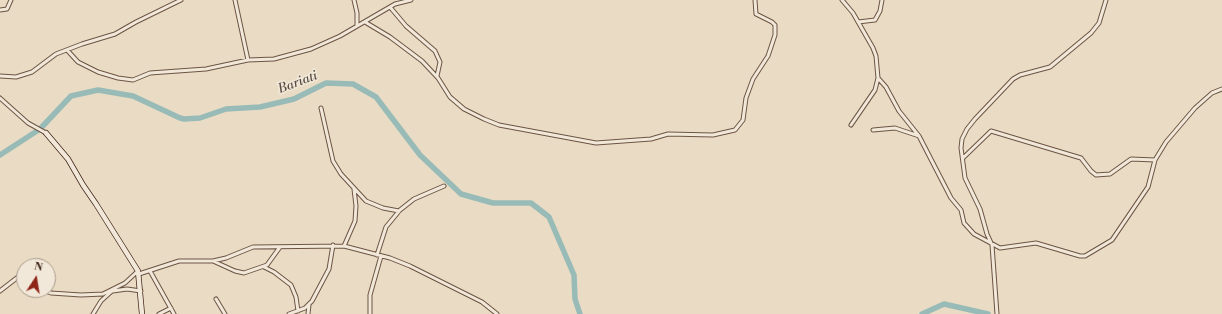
<!DOCTYPE html>
<style>
body{margin:0}
#map{position:relative;width:1222px;height:314px;overflow:hidden;background:#eadcc4;font-family:"Libre Bodoni",serif}
canvas{display:block}
.north{position:absolute;left:16px;top:258px;width:40px;height:40px;box-sizing:border-box;background:#f1e8d9;border:1px solid #ab9b8c;border-radius:50%;rotate:12deg;font-size:11px;font-weight:700;line-height:16px;text-align:center;color:#422719}
.north::after{content:'';display:block;margin:auto;width:14px;height:18px;background:#8f2418;clip-path:polygon(50% 0,100% 100%,50% 72%,0 100%)}
</style>
<div id="map">
<canvas width="1222" height="314"></canvas>
<div class="north">N</div>
</div>
<script>
const ctx = document.querySelector('canvas').getContext('2d');
ctx.lineJoin = 'round';
function toPath(rows) {
  const path = new Path2D();
  for (const r of rows) {
    path.moveTo(r[0], r[1]);
    for (let i = 2; i < r.length; i += 2) path.lineTo(r[i], r[i + 1]);
  }
  return path;
}
function strokePath(path, color, width, dash) {
  ctx.strokeStyle = color;
  ctx.lineWidth = width;
  ctx.lineCap = dash ? 'butt' : 'round';
  ctx.setLineDash(dash || []);
  ctx.stroke(path);
}
function label(font, color, halo, rows, align = 'center') {
  ctx.font = font + ' "Libre Bodoni",serif';
  ctx.lineWidth = 3;
  ctx.setLineDash([]);
  ctx.textBaseline = 'middle';
  ctx.strokeStyle = halo;
  ctx.fillStyle = color;
  for (const [text, x, y, turn = 0] of rows) {
    ctx.save();
    ctx.translate(x, y);
    ctx.rotate((+turn || 0) * Math.PI / 180);
    ctx.textAlign = isNaN(turn) ? turn : align;
    if (halo) ctx.strokeText(text, 0, 0);
    ctx.fillText(text, 0, 0);
    ctx.restore();
  }
}
const river = toPath([
 [0,155,40,129,71,96,98,90,133,96,180,118,184,119,200,118,226,109,260,107,294,99,326,83,353,84,376,97,420,155,461,194,493,203,531,203,549,217,574,275,575,299,580,314],
 [922,314,944,304,988,314]
]);
const street = toPath([
 [235,0,248,60],
 [354,0,357,13,357,26],
 [842,0,853,13,873,48,876,56,878,78,875,90,851,125],
 [390,7,406,26,435,51,440,62,437,76],
 [0,10,7,9,11,0],
 [365,22,390,37,422,61,438,78,450,97,464,109,484,119,499,125,596,143,651,139,668,134,713,135,735,130,743,120,746,98,753,79,768,56,775,35,775,25,772,22,756,14,755,0],
 [858,22,875,20,880,11,882,0],
 [67,50,78,62,98,72,118,78,133,80,150,73,206,69,248,60,274,59,311,49,340,36,395,4,411,0],
 [0,76,16,77,32,72,56,54,82,44,115,34,136,22,181,0],
 [878,78,886,87,899,111,919,136,951,198,961,210,964,223,974,234,1000,248,1036,243,1080,256,1085,256,1112,240,1148,187,1155,160,1166,142,1195,108,1212,93,1222,89],
 [0,98,28,123,46,133],
 [321,108,333,161,341,174,366,201,383,208,399,211],
 [873,130,895,128,919,136],
 [963,158,991,131,1081,158,1091,171,1096,175,1110,174,1131,159,1155,160],
 [344,246,355,221,356,206,354,189],
 [377,255,386,227,400,210,414,199,444,186],
 [213,261,235,271,244,273,267,265,280,247],
 [264,267,274,272,291,285,296,297,298,311],
 [150,271,174,314],
 [139,274,179,261,213,261,226,258,253,247,344,246,390,258,410,266,482,302,497,314],
 [42,290,51,293,81,295,103,294,125,283,138,271],
 [0,291,18,277,24,276],
 [113,291,127,289,141,291],
 [216,299,225,314],
 [93,314,101,301,112,291],
 [159,314,171,308],
 [289,314,305,308,312,301,329,269,333,245],
 [308,314,309,305],
 [370,314,370,295,381,256],
 [997,314,992,245,987,234,980,209,965,178,961,148,962,139,967,129,975,119,1013,79,1020,75,1050,67,1091,33,1099,23,1106,0]
]);
const secondary = toPath([
 [46,133,68,159,83,185,96,204,138,271,142,314]
]);
const waterNames = [
 ["Bariati",298,83,-21]
];
strokePath(river, '#98bbb7', 5.5);
strokePath(street, '#6c5444', 5);
strokePath(secondary, '#422719', 6);
strokePath(street, '#f1e8d9', 3);
strokePath(secondary, '#f1e8d9', 4.5);
label('italic 13px', '#584c40', '#f1e8d9', waterNames);
</script>
